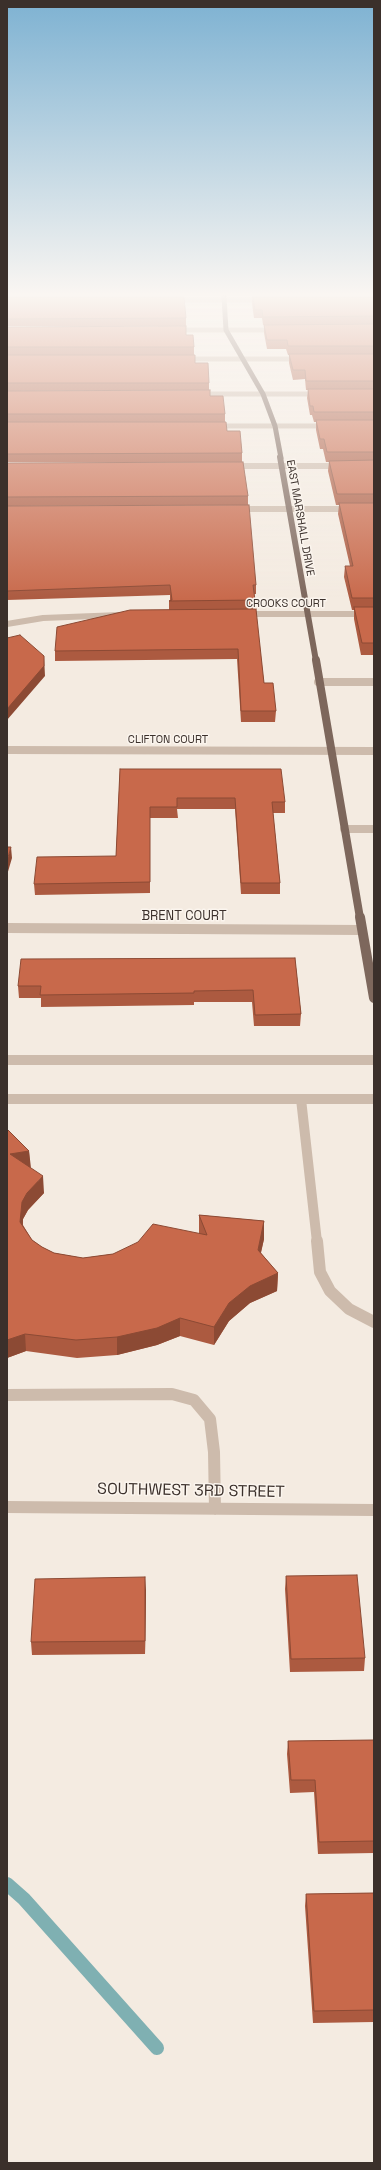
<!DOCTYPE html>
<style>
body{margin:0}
#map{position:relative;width:381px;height:2170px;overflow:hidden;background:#f4ebe1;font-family:"Space Grotesk",sans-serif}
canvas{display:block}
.frame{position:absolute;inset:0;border:8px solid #3b302b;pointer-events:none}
</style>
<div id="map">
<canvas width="381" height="2170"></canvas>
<div class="frame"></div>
</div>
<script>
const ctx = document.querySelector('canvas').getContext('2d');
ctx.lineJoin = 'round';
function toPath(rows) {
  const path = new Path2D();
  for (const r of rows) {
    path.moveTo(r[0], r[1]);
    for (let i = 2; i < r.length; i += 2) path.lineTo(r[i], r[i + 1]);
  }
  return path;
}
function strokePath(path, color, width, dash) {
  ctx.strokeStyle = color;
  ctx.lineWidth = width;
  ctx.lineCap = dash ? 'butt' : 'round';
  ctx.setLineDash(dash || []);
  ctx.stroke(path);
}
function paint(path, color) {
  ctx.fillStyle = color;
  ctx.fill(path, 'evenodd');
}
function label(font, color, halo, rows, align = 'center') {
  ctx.font = font + ' "Space Grotesk",sans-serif';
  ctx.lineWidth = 3;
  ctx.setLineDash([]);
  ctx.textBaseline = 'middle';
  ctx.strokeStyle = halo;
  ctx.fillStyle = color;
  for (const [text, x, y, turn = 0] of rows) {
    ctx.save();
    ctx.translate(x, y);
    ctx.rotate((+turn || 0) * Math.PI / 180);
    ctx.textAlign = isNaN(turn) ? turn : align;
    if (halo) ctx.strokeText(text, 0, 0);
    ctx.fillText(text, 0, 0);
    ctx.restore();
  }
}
const stream = toPath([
 [7,1884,24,1899,157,2048]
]);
const minorFar4 = toPath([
 [171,300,265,300],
 [174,330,278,330],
 [181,359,303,359],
 [197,394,321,394],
 [214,426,328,426]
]);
const minorFar3 = toPath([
 [230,466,342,466],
 [237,509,374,509],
 [244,614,374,614],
 [7,624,43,618,120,615]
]);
const minorFar2 = toPath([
 [318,682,374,682],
 [7,750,374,751],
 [344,829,374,829]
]);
const minorFar1 = toPath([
 [7,928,362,930],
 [7,1060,374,1060],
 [7,1099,374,1099],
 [301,1099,317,1242]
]);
const minor = toPath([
 [317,1241,320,1272,330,1291,349,1309,374,1322],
 [7,1395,172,1394,194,1400,210,1419,214,1452,215,1509],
 [7,1507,374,1510]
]);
const majorFar3 = toPath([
 [224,297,226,330,263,394,275,426,281,458]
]);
const majorFar2 = toPath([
 [280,457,316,661]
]);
const majorFar1 = toPath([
 [316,660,360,918]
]);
const major = toPath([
 [360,917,374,998]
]);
const wall = toPath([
 [7,297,186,318,186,326,7,326],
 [252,297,374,297,374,655,361,655,354,619,354,610,352,610,344,577,345,566,350,566,338,514,339,505,336,505,328,471,329,462,326,462,323,449,320,449,316,430,316,422,314,422,312,415,310,415,307,398,308,390,306,390,305,379,293,380,289,363,289,355,288,355,286,349,267,349,264,333,264,325,263,325,262,318,254,318,252,304],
 [7,327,186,335,194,347,194,355,7,355],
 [7,355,195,363,209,383,209,390,7,391],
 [7,391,210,396,225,414,225,422,227,431,242,453,242,462,7,462],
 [7,463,248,496,248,505,7,506],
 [7,506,256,585,256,594,254,594,255,609,264,683,276,711,275,722,241,722,237,659,55,661,55,651,169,610,169,601,170,600,170,595,7,600],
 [120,769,285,802,285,813,273,813,280,883,280,894,241,894,235,809,177,809,178,818,150,818,150,893,35,895,34,884,116,856],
 [295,958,301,1014,300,1026,254,1026,252,1002,194,1002,194,1005,41,1007,41,998,19,998,18,986],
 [7,1129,29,1151,30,1167,44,1193,28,1210,23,1219,23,1225,32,1240,42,1247,54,1253,83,1258,113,1254,199,1234,199,1215,264,1221,264,1239,261,1253,278,1273,277,1291,250,1303,229,1321,214,1345,180,1336,157,1345,117,1355,77,1358,26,1351,7,1358],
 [286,1576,365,1658,364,1671,290,1672,285,1589],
 [146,1590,145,1654,32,1655,31,1642],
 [374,1740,374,1853,318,1854,314,1792,290,1793,287,1754,288,1741],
 [374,1893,374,2022,313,2023,305,1906,306,1894]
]);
const shadedWall = toPath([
 [44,656,45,676,7,720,7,709],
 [11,847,12,858,7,875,7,861],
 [29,1151,31,1168,10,1154],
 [43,1176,44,1193,28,1210,23,1219,22,1239,20,1222,22,1202,27,1193],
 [264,1221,264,1239,257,1268,258,1250],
 [278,1273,277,1291,250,1303,229,1321,214,1345,214,1327,229,1303,250,1286],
 [180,1318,180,1336,157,1345,117,1355,117,1337],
 [25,1334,26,1351,7,1358,7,1340],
 [145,1577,146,1590,145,1654]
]);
const building = toPath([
 [7,297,184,297,186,318,7,319,7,297],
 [253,297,374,297,374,316,263,317,262,310,255,310,253,297],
 [374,324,374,346,288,346,287,340,267,340,264,325,374,324],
 [186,326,186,335,193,335,194,347,7,347,7,327,186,326],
 [289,354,374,354,374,381,306,381,305,370,293,370,289,354],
 [7,355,195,355,195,363,208,363,209,383,7,383,7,355],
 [308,389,374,389,374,412,314,412,313,406,310,406,308,389],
 [210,390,210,396,223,396,225,414,7,414,7,391,210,390],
 [316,420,374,420,374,452,327,452,324,439,320,439,316,420],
 [7,422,226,422,227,431,240,431,242,453,7,454,7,422],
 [374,460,374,494,337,494,329,461,374,460],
 [243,462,248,496,7,497,7,463,243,462],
 [339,503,374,503,374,598,352,598,345,566,353,566,339,503],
 [249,505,256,585,253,585,255,600,169,601,172,600,170,585,7,591,7,506,249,505],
 [354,607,374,607,374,643,362,643,354,607],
 [256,609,264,683,273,683,276,711,241,711,238,649,55,651,57,627,130,610,256,609],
 [20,635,44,656,44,666,7,709,7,638,20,635],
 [120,769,281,769,285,802,272,802,280,883,241,883,235,798,177,798,177,807,150,807,150,882,34,884,37,857,116,856,120,769],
 [7,847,11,847,7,861,7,847],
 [295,958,301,1014,255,1015,253,990,194,991,194,993,40,995,41,986,18,986,21,959,295,958],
 [7,1129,29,1151,10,1154,43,1176,27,1193,22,1202,20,1222,32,1240,42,1247,54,1253,83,1258,113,1254,138,1242,153,1224,207,1235,199,1215,264,1221,258,1250,278,1273,250,1286,229,1303,214,1327,180,1318,157,1328,117,1337,76,1340,25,1334,7,1340,7,1129],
 [357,1575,365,1658,291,1659,286,1576,357,1575],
 [145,1577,145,1641,31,1642,35,1579,145,1577],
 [374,1740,374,1841,319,1842,315,1780,291,1780,288,1741,374,1740],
 [374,1893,374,2010,314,2011,306,1894,374,1893]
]);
const farStreetnames = [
 ["EAST MARSHALL DRIVE",300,518,80],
 ["CROOKS COURT",286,604],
 ["CLIFTON COURT",168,740]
];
const streetNames = [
 ["BRENT COURT",184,916]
];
const nearStreetnames = [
 ["SOUTHWEST 3RD STREET",191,1491,1]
];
strokePath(stream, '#7fb0b2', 14);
strokePath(minorFar4, '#cdbbac', 5);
strokePath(minorFar3, '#cdbbac', 6);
strokePath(minorFar2, '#cdbbac', 8);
strokePath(minorFar1, '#cdbbac', 10);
strokePath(minor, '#cdbbac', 12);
strokePath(majorFar3, '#7d675c', 5);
strokePath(majorFar2, '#7d675c', 6);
strokePath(majorFar1, '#7d675c', 8);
strokePath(major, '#7d675c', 10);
paint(wall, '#ac5a40');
paint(shadedWall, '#8c4a34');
paint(building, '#c8694b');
strokePath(building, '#8c4a34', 1);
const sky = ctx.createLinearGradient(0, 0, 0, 601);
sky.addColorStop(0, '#7eb2d2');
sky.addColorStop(0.49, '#faf6f2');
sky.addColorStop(1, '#faf6f200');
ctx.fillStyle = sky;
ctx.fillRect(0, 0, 381, 601);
label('11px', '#3b302b', '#fbf5ee', farStreetnames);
label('13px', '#3b302b', '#fbf5ee', streetNames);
label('16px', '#3b302b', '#fbf5ee', nearStreetnames);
</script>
